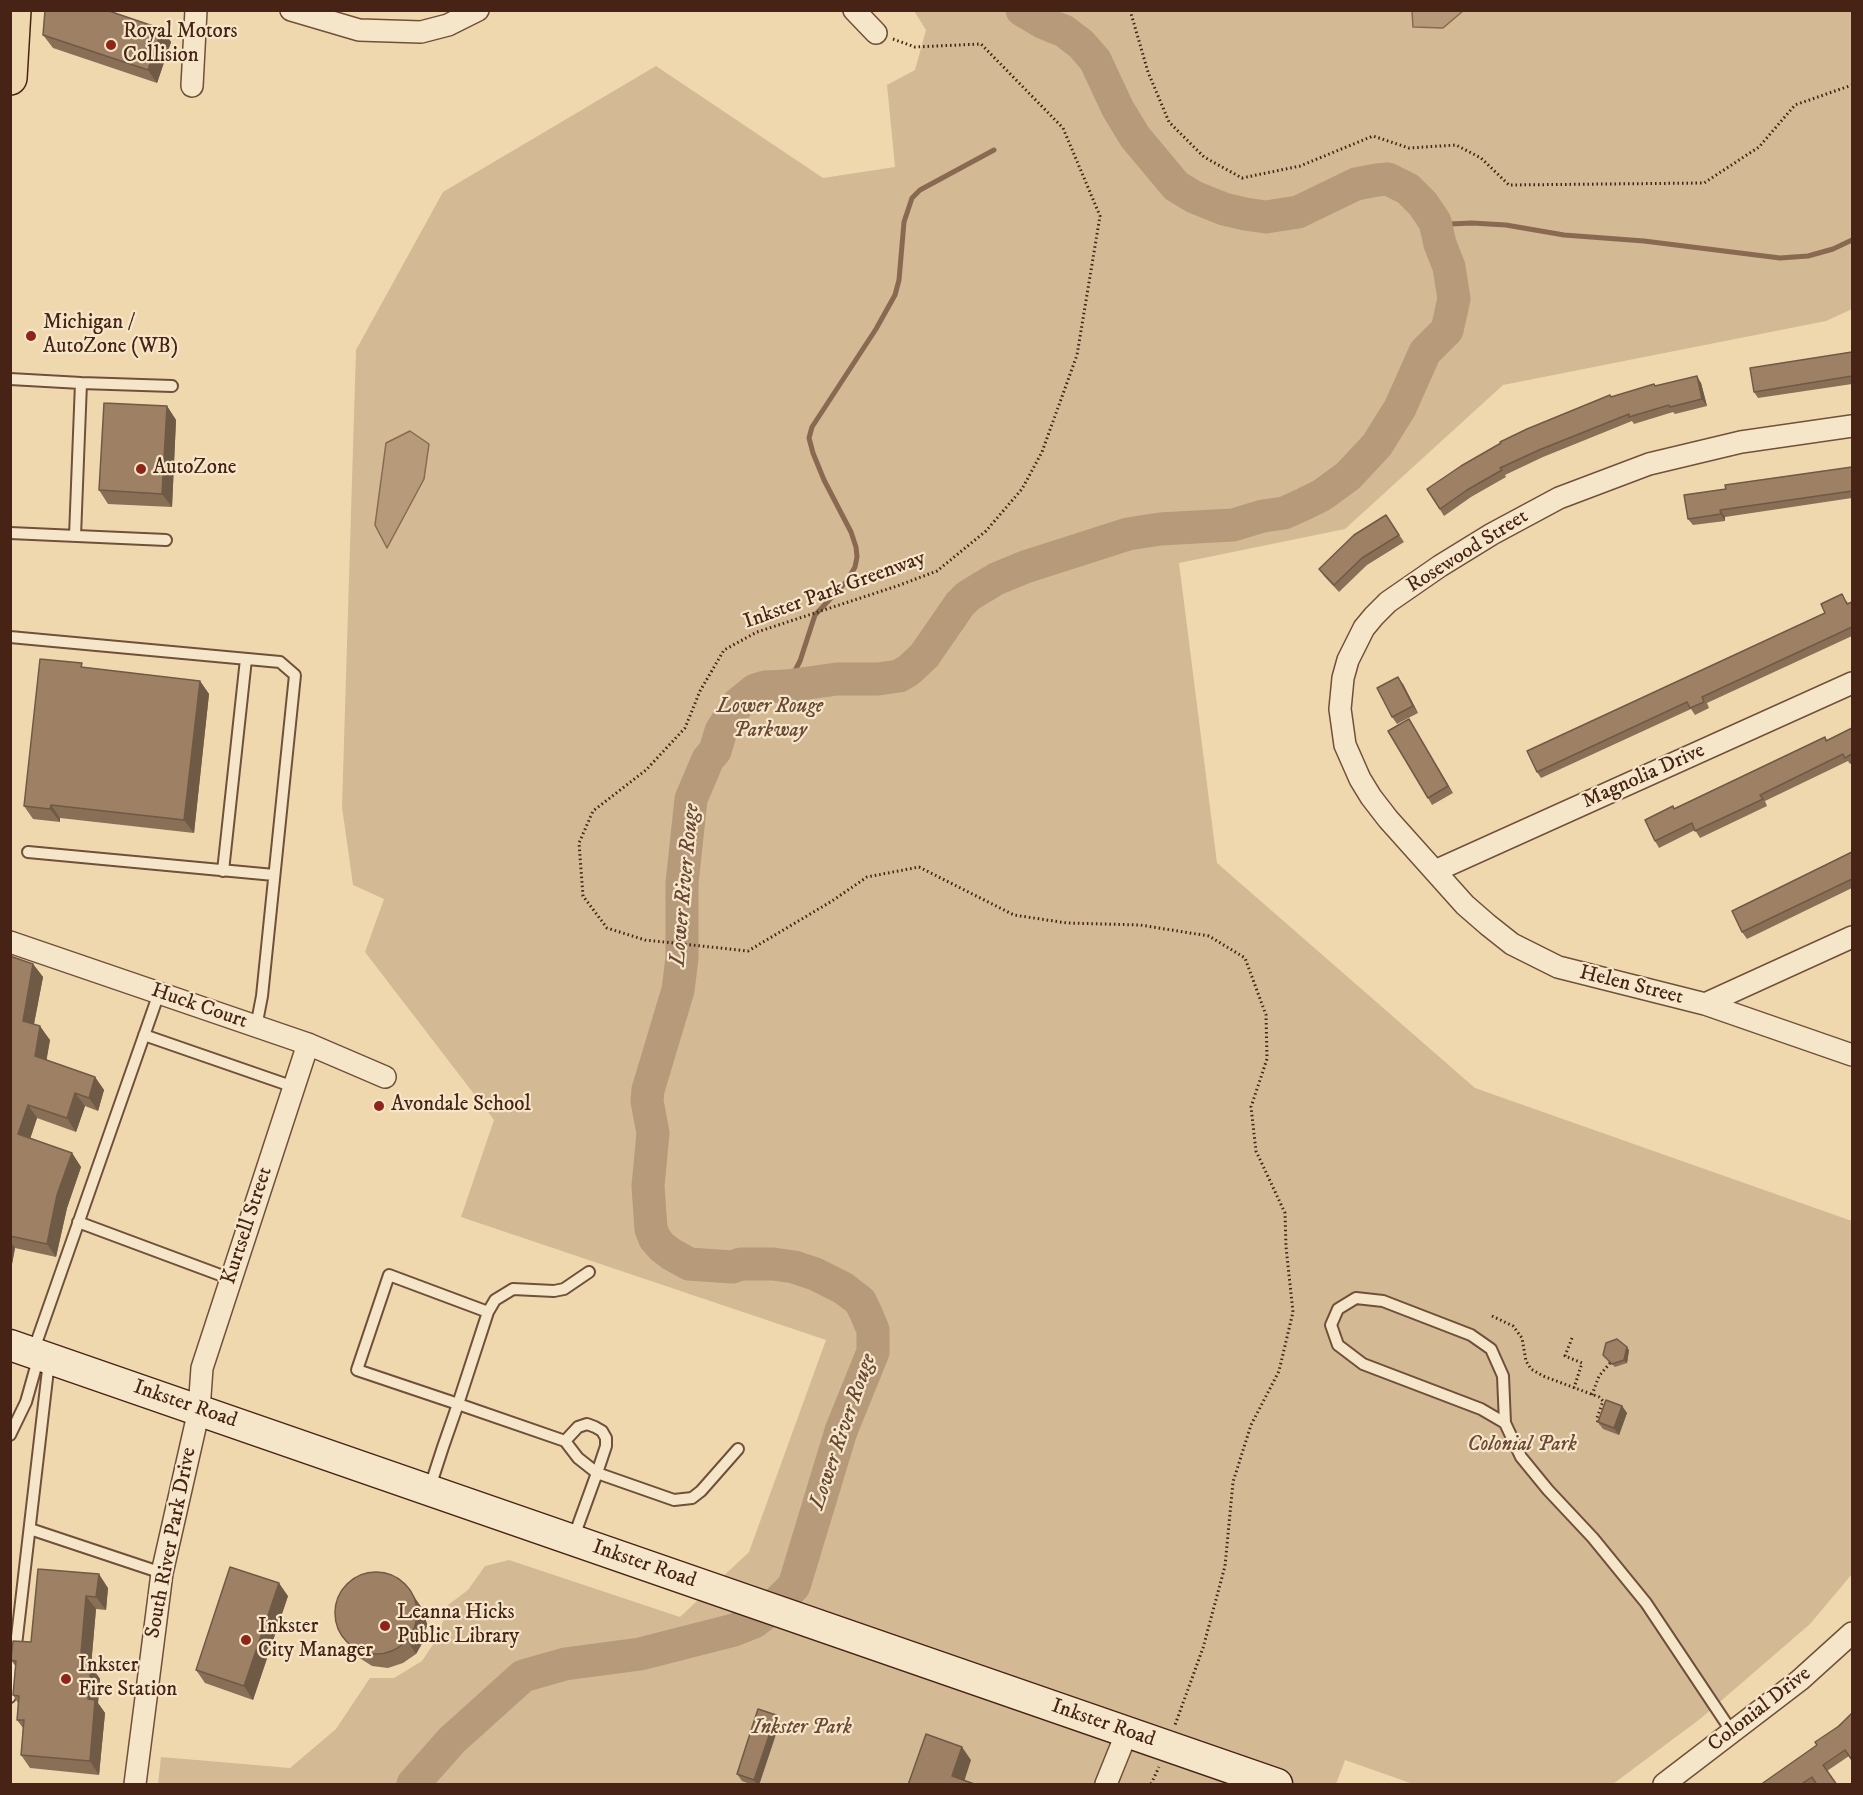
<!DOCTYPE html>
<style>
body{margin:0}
#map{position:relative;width:1863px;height:1795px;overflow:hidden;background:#f0d8ae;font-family:"IM FELL DW Pica",serif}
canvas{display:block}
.frame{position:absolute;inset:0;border:12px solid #462314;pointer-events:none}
</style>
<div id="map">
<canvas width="1863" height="1795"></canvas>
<div class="frame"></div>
</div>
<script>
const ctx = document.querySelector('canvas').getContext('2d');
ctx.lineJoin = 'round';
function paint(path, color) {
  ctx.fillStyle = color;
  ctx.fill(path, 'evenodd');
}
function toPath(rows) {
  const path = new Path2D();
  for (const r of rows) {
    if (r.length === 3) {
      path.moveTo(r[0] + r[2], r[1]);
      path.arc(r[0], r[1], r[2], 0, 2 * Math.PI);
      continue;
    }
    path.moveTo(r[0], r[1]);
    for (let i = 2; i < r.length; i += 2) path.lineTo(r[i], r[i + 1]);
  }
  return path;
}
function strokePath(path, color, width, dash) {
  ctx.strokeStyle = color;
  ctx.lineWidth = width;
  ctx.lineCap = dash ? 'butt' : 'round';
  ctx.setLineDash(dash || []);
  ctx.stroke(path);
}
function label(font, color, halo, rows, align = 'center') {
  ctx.font = font + ' "IM FELL DW Pica",serif';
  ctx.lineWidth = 4.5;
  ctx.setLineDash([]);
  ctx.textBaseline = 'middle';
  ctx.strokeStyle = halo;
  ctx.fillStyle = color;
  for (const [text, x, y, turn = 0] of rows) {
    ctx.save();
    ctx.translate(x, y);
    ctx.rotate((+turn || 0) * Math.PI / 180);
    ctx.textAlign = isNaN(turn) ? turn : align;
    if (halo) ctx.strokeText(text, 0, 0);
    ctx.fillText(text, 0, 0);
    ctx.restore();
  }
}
const green = toPath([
 [914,11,1852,11,1852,309,1826,321,1503,385,1345,529,1179,563,1217,863,1475,1088,1852,1221,1852,1574,1810,1624,1700,1719,1613,1784,1413,1784,1345,1760,1336,1784,158,1784,161,1757,290,1768,336,1729,370,1678,394,1678,422,1661,438,1637,448,1605,468,1590,485,1566,509,1560,680,1617,749,1552,826,1340,461,1217,494,1120,365,952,384,899,353,885,342,807,356,350,443,192,656,66,823,178,895,167,887,85,915,70,926,30]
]);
const water = toPath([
 [1412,11,1412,10,1463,11,1443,28,1413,27,1412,11],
 [410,431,429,444,424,479,387,548,375,525,386,443,410,431]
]);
const stream = toPath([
 [1437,232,1450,224,1472,223,1506,225,1564,235,1644,241,1780,258,1808,256,1833,249,1852,240],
 [787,686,800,661,815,615,847,581,855,567,857,557,856,547,851,532,824,480,813,453,809,438,812,427,876,329,895,295,899,280,904,222,912,198,920,190,994,150]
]);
const river = toPath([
 [413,1784,452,1740,523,1676,565,1664,640,1654,734,1630,754,1622,771,1609,794,1586,841,1431,873,1352,873,1330,865,1311,860,1301,843,1288,815,1274,794,1267,773,1264,741,1264,732,1267,689,1264,671,1254,662,1247,655,1239,651,1229,648,1186,653,1133,647,1101,648,1090,678,990,682,958,682,883,691,799,708,759,715,751,721,731,738,704,755,690,765,687,787,686,837,679,878,679,899,676,909,670,924,656,960,604,968,596,996,579,1025,567,1128,534,1160,529,1233,525,1263,516,1284,513,1304,504,1322,495,1348,476,1377,445,1400,408,1425,352,1447,330,1454,299,1449,267,1440,244,1435,222,1423,204,1408,189,1388,179,1377,180,1356,184,1298,212,1266,217,1245,214,1224,209,1194,197,1176,186,1135,137,1118,109,1095,60,1081,44,1064,31,1044,23,1022,10]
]);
const path = toPath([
 [1130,10,1148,72,1169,122,1204,157,1242,178,1300,166,1373,136,1409,148,1456,145,1481,158,1509,185,1704,183,1759,147,1795,105,1852,85],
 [893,39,915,47,981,44,1063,128,1100,216,1077,355,1042,452,1022,489,986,531,937,571,897,586,757,632,724,650,700,691,685,728,646,770,593,811,579,843,583,896,607,928,645,940,748,951,832,901,867,877,919,867,1014,915,1067,923,1140,925,1209,936,1245,958,1266,1015,1267,1059,1251,1107,1256,1151,1285,1213,1286,1247,1293,1312,1279,1371,1251,1425,1233,1482,1225,1566,1203,1648,1175,1725],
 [1492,1316,1513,1326,1522,1338,1526,1361,1531,1369,1543,1376,1599,1397,1603,1401,1597,1418,1598,1423,1600,1424],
 [1572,1338,1565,1356,1582,1363,1574,1388],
 [1592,1395,1599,1376,1610,1363],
 [1151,1784,1159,1767]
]);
const service = toPath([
 [10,379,81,383],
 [10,533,166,540],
 [75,536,81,383,172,386],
 [10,637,280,662,295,675,262,996,256,1027],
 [28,852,274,875],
 [223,871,246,659],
 [144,1035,294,1087],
 [78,1222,231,1279],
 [488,1312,495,1300,513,1289,554,1291,564,1289,589,1272],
 [33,1352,159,993],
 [1505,1423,1481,1409,1363,1364,1338,1345,1331,1325,1338,1309,1356,1298,1383,1301,1471,1335,1491,1349,1503,1376,1505,1423,1521,1457,1548,1490,1593,1538,1646,1603,1732,1732],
 [10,1435,26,1402,39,1356],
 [565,1441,578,1427,587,1424,595,1427,602,1431,606,1438,606,1446,597,1473,674,1500,692,1498,701,1491,738,1449],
 [429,1490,443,1447,458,1404,488,1312,389,1275,357,1370,458,1404,565,1441,578,1458,597,1473,573,1539],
 [30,1529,162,1573],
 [10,1697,49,1361]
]);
const minor = toPath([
 [291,10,359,30,421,32,448,25,478,10],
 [854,10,876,33],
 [192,86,196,10],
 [1852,426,1741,442,1649,464,1559,498,1492,534,1440,566,1388,602,1374,616,1364,628,1348,660,1343,678,1340,709,1345,745,1360,779,1371,797,1388,819,1465,905,1488,925,1512,944,1558,967,1705,1004,1852,1055],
 [1435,871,1852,683],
 [10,942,308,1044,385,1077],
 [1705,1004,1852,937],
 [135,1784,162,1573,199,1410,202,1368,308,1044],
 [1106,1784,1127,1732],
 [1664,1784,1800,1680,1852,1633]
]);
const secondary = toPath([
 [10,1345,1277,1784]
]);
const primary = toPath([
 [10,78,14,10]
]);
const wall = toPath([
 [162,29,171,42,157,83,53,48,43,35],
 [1852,352,1852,384,1758,398,1754,392],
 [1701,383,1707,406,1675,414,1673,412,1634,424,1632,421,1543,457,1505,475,1506,477,1471,497,1444,516,1427,489,1612,397,1654,384,1656,386],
 [167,406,176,420,172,507,108,504,99,490],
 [1852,467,1852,498,1725,517,1725,521,1693,525,1688,519,1726,489],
 [1386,515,1404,542,1367,565,1339,592,1324,576,1319,569],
 [1847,601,1848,604,1852,602,1852,636,1707,703,1709,708,1695,715,1691,709,1541,778,1537,772],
 [85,668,200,681,209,694,194,833,60,818,60,822,33,819,24,806],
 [1403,684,1418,713,1397,724,1392,717],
 [1413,726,1453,793,1432,805,1428,798],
 [1852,728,1852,763,1850,764,1848,761,1765,801,1767,806,1700,838,1695,830,1659,848,1655,841,1675,808,1825,737,1827,740],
 [1852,852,1852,888,1747,939,1742,932],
 [10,956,33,964,43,977,34,1024,50,1040,46,1060,95,1077,104,1090,98,1111,85,1106,76,1132,37,1118,30,1139,72,1153,81,1167,67,1208,56,1257,15,1248,12,1264,10,1264],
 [1629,1350,1627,1363,1615,1367,1603,1355],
 [1622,1406,1627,1413,1619,1435,1603,1429,1598,1422],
 [38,1569,108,1588,106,1610,96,1609,91,1666,100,1679,98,1703,105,1713,99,1775,30,1768,21,1755,23,1728,17,1720,18,1703,13,1695,16,1667,11,1660,31,1642],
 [288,1596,253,1700,205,1683,196,1670],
 [422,1608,427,1624,424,1640,416,1654,403,1663,388,1668,372,1666,358,1657,339,1631],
 [1852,1713,1852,1760,1849,1756,1827,1771,1813,1785,1760,1785,1817,1745],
 [780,1722,759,1785,753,1785,742,1781,737,1774]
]);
const shadedWall = toPath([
 [162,29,171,42,157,83,148,70],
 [1697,376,1701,383,1707,406,1702,399],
 [167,406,176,420,172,507,162,494],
 [1720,510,1725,517,1725,521,1721,514],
 [1398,677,1403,684,1418,713,1413,706],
 [200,681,209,694,194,833,184,820],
 [1409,719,1413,726,1453,793,1448,786],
 [51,805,60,818,60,822,50,809],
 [33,964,43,977,32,1034,23,1021],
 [40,1026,50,1040,45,1069,35,1056],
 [95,1077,104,1090,98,1111,89,1098],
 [75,1093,85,1106,76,1132,67,1118],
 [28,1105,37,1118,27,1148,18,1134],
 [72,1153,81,1167,67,1208,56,1257,47,1244,57,1195],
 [10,1241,15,1248,12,1264,10,1261],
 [1627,1347,1629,1350,1627,1363,1624,1360],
 [1622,1406,1627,1413,1619,1435,1614,1428],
 [99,1574,108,1588,106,1610,96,1597],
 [279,1583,288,1596,253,1700,244,1686],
 [413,1595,422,1608,427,1624,424,1640,416,1654,407,1640],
 [86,1596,96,1609,91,1666,100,1679,98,1703,105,1713,99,1775,90,1761,80,1665],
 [776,1715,780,1722,759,1785,757,1785,754,1780],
 [962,1747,971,1760,963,1785,952,1776]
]);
const building = toPath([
 [45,10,106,10,162,29,148,70,43,35,45,10],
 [1852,352,1852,376,1754,392,1750,368,1852,352],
 [1697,376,1702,399,1670,407,1669,405,1629,417,1629,414,1539,450,1500,468,1502,470,1467,490,1440,509,1427,489,1461,466,1501,443,1500,442,1527,429,1610,395,1611,397,1654,384,1655,386,1697,376],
 [104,403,167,406,162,494,99,490,104,403],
 [1852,467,1852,491,1720,510,1721,514,1688,519,1684,495,1726,489,1725,485,1852,467],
 [1386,515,1399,535,1362,558,1334,585,1319,569,1354,535,1386,515],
 [1842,594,1847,604,1852,602,1852,627,1702,697,1704,702,1690,708,1687,702,1537,772,1527,751,1825,613,1821,604,1842,594],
 [40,659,82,663,81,667,200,681,184,820,51,805,50,809,24,806,40,659],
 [1398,677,1413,706,1392,717,1377,688,1398,677],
 [1409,719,1448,786,1428,798,1388,731,1409,719],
 [1852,728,1852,754,1845,758,1843,754,1760,795,1763,799,1695,831,1692,823,1655,841,1645,820,1673,806,1674,809,1825,737,1826,741,1852,728],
 [1852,852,1852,879,1742,932,1732,911,1852,852],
 [10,956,33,964,23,1021,40,1026,35,1056,95,1077,89,1098,75,1093,67,1118,28,1105,18,1134,72,1153,57,1195,47,1244,10,1236,10,956],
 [1617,1339,1627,1347,1624,1360,1612,1364,1603,1355,1606,1343,1617,1339],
 [1606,1400,1622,1406,1614,1428,1598,1422,1606,1400],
 [230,1567,279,1583,244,1686,196,1670,230,1567],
 [38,1569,99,1574,96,1597,86,1596,80,1665,91,1666,88,1699,95,1700,90,1761,21,1755,24,1720,17,1720,19,1696,13,1695,16,1661,11,1660,13,1641,31,1642,38,1569],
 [376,1613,41],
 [758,1709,776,1715,754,1780,737,1774,758,1709],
 [1852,1713,1852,1760,1845,1750,1823,1765,1837,1785,1817,1785,1812,1777,1800,1785,1760,1785,1817,1745,1815,1742,1839,1726,1852,1713],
 [926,1734,962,1747,952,1776,977,1785,908,1785,926,1734]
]);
const markers = [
 [111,45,6,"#8f2418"],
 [31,336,6,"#8f2418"],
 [141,469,6,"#8f2418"],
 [379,1106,6,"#8f2418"],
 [385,1626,6,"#8f2418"],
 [246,1640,6,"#8f2418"],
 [66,1679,6,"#8f2418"]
];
const poiNames = [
 ["Royal Motors",123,33],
 ["Collision",123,57],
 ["Michigan /",43,324],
 ["AutoZone (WB)",43,348],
 ["AutoZone",153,469],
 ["Avondale School",391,1106],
 ["Leanna Hicks",397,1614],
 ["Public Library",397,1638],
 ["Inkster",258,1628],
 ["City Manager",258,1652],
 ["Inkster",78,1667],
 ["Fire Station",78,1691]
];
const streetNames = [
 ["Rosewood Street",1468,552,-32],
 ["Inkster Park Greenway",835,591,-20],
 ["Magnolia Drive",1644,777,-24],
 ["Helen Street",1631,986,14],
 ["Huck Court",199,1007,19],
 ["Kurtsell Street",248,1226,-72],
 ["Inkster Road",185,1405,19],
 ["South River Park Drive",172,1543,-79],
 ["Inkster Road",644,1565,19],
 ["Colonial Drive",1760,1710,-38],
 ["Inkster Road",1103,1724,19]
];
const parkNames = [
 ["Lower Rouge",770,708],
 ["Parkway",770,732],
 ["Colonial Park",1522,1446],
 ["Inkster Park",802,1729]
];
const waterNames = [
 ["Lower River Rouge",686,885,-85],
 ["Lower River Rouge",844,1432,-71]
];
paint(green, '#d3b994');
paint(water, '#b69a7a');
strokePath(water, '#896a51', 1.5);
strokePath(stream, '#896a51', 5);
strokePath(river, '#b69a7a', 33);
strokePath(service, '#70503a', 14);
strokePath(minor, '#70503a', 24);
strokePath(secondary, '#462314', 33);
strokePath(primary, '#462314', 36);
strokePath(path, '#462314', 3, [1.5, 3]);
strokePath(service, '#f5e6ca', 10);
strokePath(minor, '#f5e6ca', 21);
strokePath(secondary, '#f5e6ca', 30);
strokePath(primary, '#f0d8ae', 33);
paint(wall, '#886f56');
paint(shadedWall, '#6f5a46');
paint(building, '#9e8164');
strokePath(building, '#6f5a46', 1.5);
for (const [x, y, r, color] of markers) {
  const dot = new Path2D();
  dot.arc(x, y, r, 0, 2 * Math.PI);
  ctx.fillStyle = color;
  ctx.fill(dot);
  strokePath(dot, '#f5e6ca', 2);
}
label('21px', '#462314', '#f5e6ca', poiNames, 'left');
label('21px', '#462314', '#f5e6ca', streetNames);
label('italic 21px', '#694834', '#f5e6ca', parkNames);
label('italic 22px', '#684733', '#f5e6ca', waterNames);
</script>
